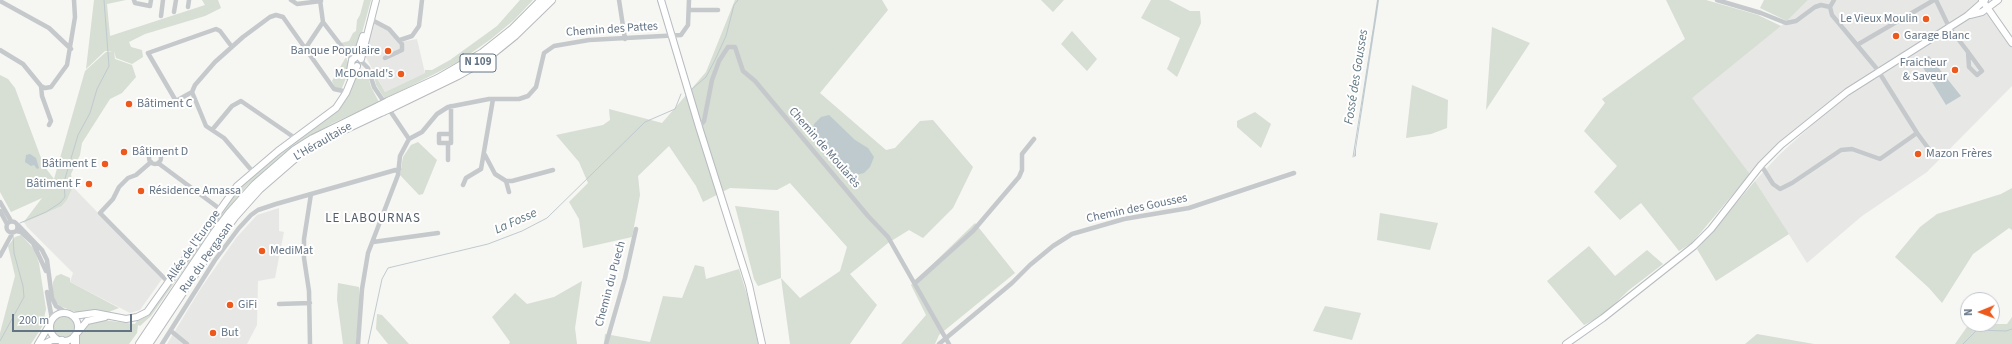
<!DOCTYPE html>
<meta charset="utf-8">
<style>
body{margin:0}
#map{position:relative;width:2012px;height:344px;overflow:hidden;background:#f6f6f2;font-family:"Source Sans 3",sans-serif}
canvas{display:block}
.north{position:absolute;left:1960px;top:292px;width:40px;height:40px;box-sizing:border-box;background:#fff;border:1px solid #c1c7ce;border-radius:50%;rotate:269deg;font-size:11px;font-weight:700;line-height:16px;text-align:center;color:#637485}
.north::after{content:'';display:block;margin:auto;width:14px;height:18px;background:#ed591c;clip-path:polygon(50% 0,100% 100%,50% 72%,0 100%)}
.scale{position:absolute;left:12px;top:314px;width:120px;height:18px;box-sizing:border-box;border:2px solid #637485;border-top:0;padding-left:5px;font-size:12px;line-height:14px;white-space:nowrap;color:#637485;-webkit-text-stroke:3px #fff;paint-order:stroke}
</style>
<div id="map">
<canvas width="2012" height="344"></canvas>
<div class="north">N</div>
<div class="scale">200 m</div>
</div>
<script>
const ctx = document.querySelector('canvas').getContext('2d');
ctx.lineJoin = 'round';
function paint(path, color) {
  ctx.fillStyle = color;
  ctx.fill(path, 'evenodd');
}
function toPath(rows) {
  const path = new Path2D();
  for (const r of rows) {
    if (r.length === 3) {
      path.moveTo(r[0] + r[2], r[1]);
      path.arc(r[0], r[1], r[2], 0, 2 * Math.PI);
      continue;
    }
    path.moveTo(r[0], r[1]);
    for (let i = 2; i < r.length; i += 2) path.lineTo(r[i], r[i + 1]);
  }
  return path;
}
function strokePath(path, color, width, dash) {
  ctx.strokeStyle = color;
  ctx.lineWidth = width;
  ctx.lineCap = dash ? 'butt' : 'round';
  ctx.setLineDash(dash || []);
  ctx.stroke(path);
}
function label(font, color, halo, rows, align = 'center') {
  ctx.font = font + ' "Source Sans 3",sans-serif';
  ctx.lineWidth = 4;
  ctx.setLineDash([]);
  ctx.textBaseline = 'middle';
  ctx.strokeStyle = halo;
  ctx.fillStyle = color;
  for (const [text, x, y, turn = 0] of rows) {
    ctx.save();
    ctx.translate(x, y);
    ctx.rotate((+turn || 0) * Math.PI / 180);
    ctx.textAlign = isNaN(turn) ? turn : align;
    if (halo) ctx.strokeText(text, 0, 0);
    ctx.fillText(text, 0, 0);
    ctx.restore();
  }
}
const built = toPath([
 [1808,0,1981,0,2012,45,2012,86,1927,172,1862,216,1807,263,1755,181,1779,155,1835,104,1924,40,1845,91,1780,143,1750,174,1691,98,1787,21],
 [373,23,391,32,400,42,417,39,425,73,385,92,364,54],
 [73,187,162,279,140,310,130,313,70,282,73,273,27,227,24,222,62,206,67,200],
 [279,208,279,231,284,232,275,278,258,281,257,325,247,344,167,344,201,288,236,238,257,215]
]);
const green = toPath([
 [94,0,126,0,107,4,110,36,205,5,202,0,218,0,221,8,205,16,145,34,129,42,131,47,142,50,143,57,132,64,116,58,114,51,115,59,132,65,136,77,122,93,110,99,82,143,80,155,71,174,73,187,67,200,62,206,23,223,42,198,11,212,0,192,0,75,8,79,15,88,44,166,54,179,85,71,106,52,113,51,105,51,86,69],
 [364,0,371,0,357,51,351,53,341,43,349,41,353,33,356,31,357,20,360,15],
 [520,0,533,0,514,20,491,39,460,61,385,99,376,85,373,71,385,92,425,73,425,70,432,70,450,60,497,26],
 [735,0,882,0,888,10,820,93,886,150,895,148,920,121,933,120,973,167,953,208,923,238,909,230,888,243,850,274,877,305,850,344,790,344,781,278,758,286,754,279,735,206,779,211,781,278,800,298,840,271,847,247,790,183,777,190,730,188,703,202,696,186,669,146,638,176,640,195,632,237,583,248,579,219,569,202,588,183,579,162,556,135,603,125,610,120,609,109,662,123,706,72],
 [1041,0,1064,0,1053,12],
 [1151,0,1169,0,1190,11,1200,11,1201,23,1177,77,1167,69,1180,38,1141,18],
 [1666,0,1706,0,1758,15,1781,26,1692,98,1750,174,1692,243,1679,251,1641,203,1620,220,1594,192,1617,166,1584,131,1605,103,1602,99,1685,39],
 [1764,0,1808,0,1787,21,1760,8],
 [1492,27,1530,43,1486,110],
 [1072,31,1097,59,1087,71,1061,44],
 [346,57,350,68,342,88,340,89,335,87,332,81],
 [361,69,367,73,371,87,379,102,333,123,302,141,283,154,247,186,221,217,151,316,140,326,138,325,137,333,129,344,79,344,79,336,87,323,103,320,135,324,137,321,149,315,243,183,341,107,350,93,358,70],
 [1412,85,1448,100,1447,128,1431,134,1406,138],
 [1255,112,1271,124,1261,148,1237,127,1237,121],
 [418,142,437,160,423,194,419,195,400,175,403,157,411,145],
 [1755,181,1789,234,1716,281,1697,249],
 [2012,188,2012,230,2009,228,1973,254,1942,303,1929,288,1895,257,1920,227,1937,214,2001,194],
 [1380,213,1438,223,1430,250,1377,240],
 [975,223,1015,273,939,335,935,344,901,344,926,315,911,285],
 [21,235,34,249,39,263,46,309,42,327,31,344,0,344,0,333,15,276,8,246,15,237],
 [1589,246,1615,276,1647,250,1663,264,1629,290,1602,316,1584,325,1547,281],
 [695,265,704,267,706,279,739,269,753,314,758,344,604,344,605,334,650,342,663,296,682,298],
 [61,274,70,278,70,282,119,308,106,313,76,312,62,307,56,303,52,295,53,282,56,276],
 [582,281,575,328,577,344,509,344,510,342,492,317,515,293,527,304,554,297],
 [338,283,359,287,360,301,356,344,343,344,337,299],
 [1325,306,1361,313,1352,340,1313,331],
 [377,314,382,315,409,344,388,344,376,329],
 [64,327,10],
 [2012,317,2012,344,1955,344,1969,324,2007,324],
 [1757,334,1814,344,1745,344]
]);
const water = toPath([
 [1377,0,1379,0,1377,14,1356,149,1356,156,1354,157],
 [1929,56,1961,96,1946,105,1919,61],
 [829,115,855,140,868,148,874,157,870,167,864,173,856,175,843,171,840,165,818,145,813,133,814,124,821,117],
 [30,154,36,158,39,168,37,169,34,165,31,166,25,162,26,155]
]);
const stream = toPath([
 [692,89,706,77,715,60,726,36,734,5,738,0],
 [1353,157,1373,31],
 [20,223,46,212,60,203,65,197,64,182,78,135,90,113,97,89,109,66,104,0],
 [0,341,24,297,23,286,14,253,13,236],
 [368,344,382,279,388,268,488,244,522,231,547,218,645,122,675,109,681,94],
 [1963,344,1977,330,2006,331,2012,329]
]);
const street = toPath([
 [134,0,135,3,150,6,151,0],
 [291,0,297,4,321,1],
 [320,0,323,22,352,60],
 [619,0,625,39],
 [1717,0,1761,13,1786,23,1796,21,1815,7,1821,5,1830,7],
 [1936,0,1949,27,1968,52,1982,71,1977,75,1969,67,1968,52],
 [0,1,49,28,71,49],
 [188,7,189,0],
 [1830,7,1832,15,1877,69,1917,133,1934,156],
 [1830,7,1834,0],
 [689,10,718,10],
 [174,12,176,0],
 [161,16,163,0],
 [372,20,389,29,402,44,402,50,385,58],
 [400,40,412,36,419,26,422,0],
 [1857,45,1934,0],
 [305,49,323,22],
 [0,50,23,64,41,86,45,88,51,87,67,65,75,17,74,0],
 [361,61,368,68,374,87,409,139],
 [41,86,42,96,51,121,49,125],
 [192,92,195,85,215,62,243,37,270,17,276,15,283,17,334,89,343,91],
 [192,92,176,101,148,53,216,29,220,31,232,47],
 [192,92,206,126,224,138,253,172],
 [699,127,704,121,712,80,719,61,728,47,735,47,743,71,755,81,868,216,888,237,949,344],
 [212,130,232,106,241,101,295,138],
 [409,139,422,132,437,114,448,107,489,99,519,99,528,96,536,87,544,53,554,46,589,40,681,35,688,25,689,0],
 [448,143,439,143,439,134,451,134],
 [155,158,6],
 [485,155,495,174,506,181,512,181,553,170],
 [448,160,448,143,451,143,451,106],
 [151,162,136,175,128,178,119,187,113,199,100,213,168,282],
 [158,163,220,209],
 [1761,165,1773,184,1780,189,1792,183,1841,150,1852,149,1880,159,1917,133],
 [506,181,509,192],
 [463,185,466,178,481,169,493,99],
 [0,202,11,221],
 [0,211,7,224],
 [12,227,5.5],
 [18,225,42,250,47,260,52,298,56,306,67,313],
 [16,231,21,232,33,243,46,271],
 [373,242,438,233],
 [0,256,13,232],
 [915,283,973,231,1019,177,1022,170,1022,154,1034,139],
 [47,292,52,319],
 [279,304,310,303],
 [171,331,187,344],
 [162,344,215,260,239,228,251,215,258,210,276,204,399,169],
 [310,344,309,291,304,258,304,239,311,194],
 [358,344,362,289,368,253,398,175,400,156,409,139],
 [606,344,625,278,636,229],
 [939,344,1012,283,1030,265,1053,246,1072,234,1124,219,1189,208,1294,173]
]);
const secondary = toPath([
 [661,0,699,127,749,285,762,344],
 [1982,0,2012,43],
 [1970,15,1982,12,1998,0],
 [356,57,363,36],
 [361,59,376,0],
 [349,76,352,60,356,57],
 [64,327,14],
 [73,316,95,313,126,319,137,317,147,312,237,186,278,151,336,108,346,93,357,66],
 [78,332,87,321,105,317],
 [38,344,50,324],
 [44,344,52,340,58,340],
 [1566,344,1603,318,1694,246,1711,229,1761,165,1781,145,1847,92,1967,16,1985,0]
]);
const highway = toPath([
 [388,102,438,79,483,53,512,30,542,0],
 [392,107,458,75,484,60,515,35,551,0],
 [75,337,75,344],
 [62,341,65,344],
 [140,344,214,234,230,213,255,185,294,151,313,139,380,106],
 [148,344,217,240,234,217,259,189,297,156,330,136,383,111]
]);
const highwayBridge = toPath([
 [380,106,388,102],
 [383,111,392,107]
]);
const markers = [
 [1926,19,4,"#ed591c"],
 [1896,36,4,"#ed591c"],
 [388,51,4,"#ed591c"],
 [1955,70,4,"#ed591c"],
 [401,74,4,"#ed591c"],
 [129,104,4,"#ed591c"],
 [124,152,4,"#ed591c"],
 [1918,154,4,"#ed591c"],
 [105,164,4,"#ed591c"],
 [89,184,4,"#ed591c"],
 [141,191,4,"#ed591c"],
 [262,251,4,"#ed591c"],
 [230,305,4,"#ed591c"],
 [213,333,4,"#ed591c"]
];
const shields = [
 [478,63,36]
];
const shieldNames = [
 ["N 109",478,63]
];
const poiNames = [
 ["Le Vieux Moulin",1918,19,"right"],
 ["Garage Blanc",1904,36],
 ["Banque Populaire",380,51,"right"],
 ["Fraicheur",1947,63,"right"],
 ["& Saveur",1947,77,"right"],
 ["McDonald's",393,74,"right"],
 ["Bâtiment C",137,104],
 ["Bâtiment D",132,152],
 ["Mazon Frères",1926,154],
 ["Bâtiment E",97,164,"right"],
 ["Bâtiment F",81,184,"right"],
 ["Résidence Amassa",149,191],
 ["MediMat",270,251],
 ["GiFi",238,305],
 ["But",221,333]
];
const streetNames = [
 ["Chemin des Pattes",612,30,-4],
 ["L'Héraultaise",323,142,-30],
 ["Chemin de Moularès",824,148,49],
 ["Chemin des Gousses",1137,209,-12],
 ["Allée de l'Europe",194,246,-55],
 ["Rue du Pergasan",207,258,-55],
 ["Chemin du Puech",611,284,-75]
];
const waterNames = [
 ["Fossé des Gousses",1357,77,-81],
 ["La Fosse",516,222,-24]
];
const neighbourhoodNames = [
 ["LE LABOURNAS",373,219]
];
paint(built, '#e7e8e6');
paint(green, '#d7ded3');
paint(water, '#bfcacf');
strokePath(stream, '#bfcacf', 1);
strokePath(secondary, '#b7bcc1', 8);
strokePath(highway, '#b7bbbe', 10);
strokePath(street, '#c5c9cc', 4.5);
strokePath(secondary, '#fff', 6);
strokePath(highway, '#fff', 8);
strokePath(highwayBridge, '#b7bbbe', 10, []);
strokePath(highwayBridge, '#fff', 8);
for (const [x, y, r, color] of markers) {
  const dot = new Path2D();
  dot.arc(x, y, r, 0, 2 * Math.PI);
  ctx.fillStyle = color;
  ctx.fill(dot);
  strokePath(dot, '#fff', 1.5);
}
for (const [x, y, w] of shields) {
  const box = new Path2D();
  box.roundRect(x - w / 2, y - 9, w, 18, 3);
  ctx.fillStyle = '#fff';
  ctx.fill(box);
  strokePath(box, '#637485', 1);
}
label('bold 11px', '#637485', null, shieldNames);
label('12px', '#637485', '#fff', poiNames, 'left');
label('12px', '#637485', '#fff', streetNames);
label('italic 13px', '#5f7782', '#fff', waterNames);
ctx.letterSpacing = '1px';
label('13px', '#525e6a', '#fff', neighbourhoodNames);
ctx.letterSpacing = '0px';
</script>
